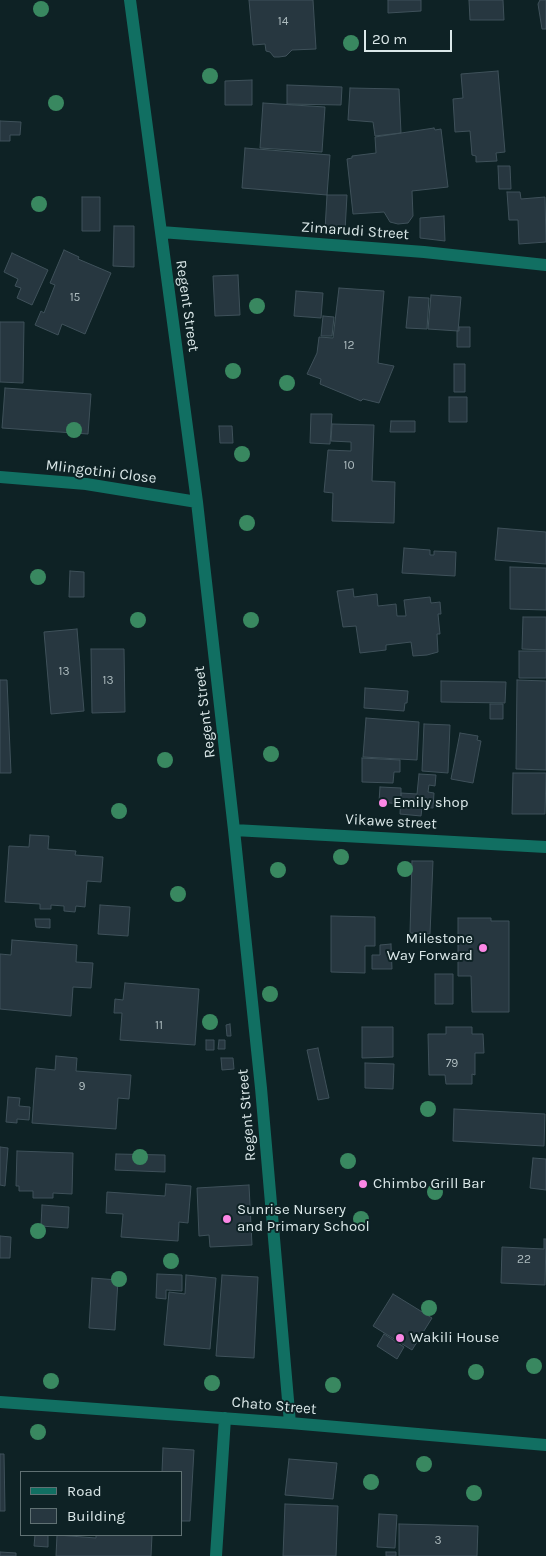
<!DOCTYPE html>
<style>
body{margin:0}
#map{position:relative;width:546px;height:1556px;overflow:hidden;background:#0e2225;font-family:Karla,sans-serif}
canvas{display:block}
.legend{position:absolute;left:20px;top:1471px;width:162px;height:65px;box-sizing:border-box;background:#0e2225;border:1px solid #607173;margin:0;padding:6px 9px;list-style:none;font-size:15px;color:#dbe8e9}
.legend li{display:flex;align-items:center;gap:10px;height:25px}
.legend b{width:25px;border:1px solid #607173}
.scale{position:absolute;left:364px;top:30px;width:88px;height:22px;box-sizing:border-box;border:2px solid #dbe8e9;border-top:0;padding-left:6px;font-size:15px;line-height:18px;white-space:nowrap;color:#dbe8e9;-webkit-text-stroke:4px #0e2225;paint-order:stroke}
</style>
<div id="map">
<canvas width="546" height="1556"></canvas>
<ul class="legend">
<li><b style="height:6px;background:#116f62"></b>Road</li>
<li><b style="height:14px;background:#273740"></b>Building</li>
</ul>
<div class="scale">20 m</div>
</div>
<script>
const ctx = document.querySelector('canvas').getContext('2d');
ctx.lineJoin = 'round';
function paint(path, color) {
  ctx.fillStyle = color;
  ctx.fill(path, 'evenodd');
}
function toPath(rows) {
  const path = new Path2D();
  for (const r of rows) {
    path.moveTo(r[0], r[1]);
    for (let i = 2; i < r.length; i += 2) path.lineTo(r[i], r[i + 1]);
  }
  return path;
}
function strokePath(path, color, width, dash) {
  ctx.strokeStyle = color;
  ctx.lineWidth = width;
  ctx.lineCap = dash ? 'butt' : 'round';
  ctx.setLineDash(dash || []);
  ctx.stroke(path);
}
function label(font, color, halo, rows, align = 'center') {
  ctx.font = font + ' Karla,sans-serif';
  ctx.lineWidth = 4;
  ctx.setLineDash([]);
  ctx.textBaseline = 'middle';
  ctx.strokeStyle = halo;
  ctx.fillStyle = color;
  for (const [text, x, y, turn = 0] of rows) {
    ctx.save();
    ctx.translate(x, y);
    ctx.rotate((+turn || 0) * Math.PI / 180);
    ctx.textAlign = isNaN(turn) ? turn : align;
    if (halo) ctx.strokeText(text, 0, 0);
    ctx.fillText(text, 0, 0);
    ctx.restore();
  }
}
const building = toPath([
 [249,0,313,0,316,49,292,50,286,56,279,57,274,57,270,52,266,51,265,44,253,45,249,0],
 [388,0,421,0,421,11,388,13,388,0],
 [469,0,503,0,504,20,470,20,469,0],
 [540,0,546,0,546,29,542,29,538,4,540,0],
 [498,71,505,152,496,153,497,161,476,162,476,156,472,155,470,131,455,132,453,99,463,98,461,74,498,71],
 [252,80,252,105,225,105,225,81,252,80],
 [287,85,342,87,341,105,287,104,287,85],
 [350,88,399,89,401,133,375,136,373,122,348,120,350,88],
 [263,103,325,107,322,152,260,148,263,103],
 [0,121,21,122,20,135,10,135,10,141,0,141,0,121],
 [434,128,435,130,441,129,448,187,412,191,413,216,408,223,398,224,390,222,384,212,353,214,347,159,352,158,352,156,376,153,375,137,434,128],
 [245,148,330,155,327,195,242,188,245,148],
 [498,166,510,166,511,189,499,189,498,166],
 [507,192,520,192,521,199,545,197,546,242,519,244,518,220,509,220,507,192],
 [327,195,347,195,345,231,325,230,327,195],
 [82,197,100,197,100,231,82,231,82,197],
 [444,216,445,241,420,238,420,218,444,216],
 [114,226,134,226,134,267,113,266,114,226],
 [64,250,79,257,78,259,111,273,85,334,62,324,58,335,35,325,41,311,44,313,55,285,50,283,64,250],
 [12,253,48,270,32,305,17,298,21,288,15,286,18,279,4,272,12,253],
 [238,275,240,315,215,316,213,276,238,275],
 [339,288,384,291,378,363,394,366,379,403,363,399,361,401,320,384,321,379,307,374,317,353,319,337,333,338,339,288],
 [296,291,323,293,321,318,294,316,296,291],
 [431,295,461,297,458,331,428,329,431,295],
 [409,297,429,298,427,329,406,328,409,297],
 [323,316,334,317,332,336,321,336,323,316],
 [0,322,24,322,23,383,0,382,0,322],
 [459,327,470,327,470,347,457,347,457,331,459,331,459,327],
 [454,364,465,364,465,392,454,392,454,364],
 [5,388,91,394,88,434,2,428,5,388],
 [449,397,467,397,467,422,449,422,449,397],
 [311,414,332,414,330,444,310,443,311,414],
 [391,421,415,421,415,432,390,432,391,421],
 [332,424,374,425,372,481,395,482,394,523,332,521,333,493,324,492,328,450,351,451,351,442,331,441,332,424],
 [219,426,232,426,233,443,220,443,219,426],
 [498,528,546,532,546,564,495,560,498,528],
 [404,548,430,550,430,555,434,555,434,551,456,552,455,576,402,573,404,548],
 [510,567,546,568,546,610,510,609,510,567],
 [70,571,84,572,84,597,69,597,70,571],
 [353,589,354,597,377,594,378,606,396,604,397,616,406,616,404,600,430,597,431,603,440,602,441,614,438,614,440,634,437,634,438,652,427,655,413,656,411,642,386,645,386,650,360,653,356,626,343,627,337,591,353,589],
 [523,617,546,617,546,650,522,649,523,617],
 [77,629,84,711,51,714,44,632,77,629],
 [91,649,124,649,125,712,92,713,91,649],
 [519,651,546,651,546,678,519,678,519,651],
 [0,680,7,680,11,773,0,773,0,680],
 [517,680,546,681,546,770,516,769,517,680],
 [441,681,506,682,505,703,441,702,441,681],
 [365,688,408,691,407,703,405,703,404,711,364,708,365,688],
 [490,704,503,704,503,719,490,719,490,704],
 [366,718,419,722,417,760,363,757,366,718],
 [424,724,450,725,448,773,422,771,424,724],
 [460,733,478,736,477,740,481,741,473,783,451,779,460,733],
 [362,758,400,760,400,772,394,772,393,783,362,782,362,758],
 [513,773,546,773,545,814,512,814,513,773],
 [419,774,436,775,435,786,429,785,428,792,434,793,433,808,422,807,421,816,400,814,401,793,417,794,419,774],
 [380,787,401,788,401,804,379,802,380,787],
 [30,835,49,836,48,849,76,851,75,855,103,857,101,882,87,881,85,907,76,906,75,912,64,911,64,906,51,905,51,909,40,909,40,904,5,902,9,846,29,847,30,835],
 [412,861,433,861,430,934,410,933,412,861],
 [100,905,130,907,128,936,98,934,100,905],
 [331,916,375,917,375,946,365,946,365,973,331,972,331,916],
 [458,918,491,918,491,921,509,921,509,1012,472,1012,471,976,458,976,458,918],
 [35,919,50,919,50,928,36,927,35,919],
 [12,940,77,945,76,962,93,963,91,988,73,987,71,1016,0,1009,0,954,11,955,12,940],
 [391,944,392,969,372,969,372,955,380,955,380,945,391,944],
 [435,974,453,974,453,1004,435,1004,435,974],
 [125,983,199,989,195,1045,120,1040,122,1013,114,1013,115,999,123,1000,125,983],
 [230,1024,231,1036,227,1036,226,1025,230,1024],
 [362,1027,393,1027,393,1057,362,1058,362,1027],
 [446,1027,472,1027,472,1034,483,1034,484,1053,475,1053,475,1075,472,1074,472,1084,446,1084,445,1075,429,1075,428,1034,446,1034,446,1027],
 [206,1040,214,1040,214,1050,206,1050,206,1040],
 [219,1040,225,1040,225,1049,218,1049,219,1040],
 [318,1048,329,1098,318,1100,307,1050,318,1048],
 [56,1056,77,1058,76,1071,131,1075,129,1099,118,1098,116,1129,32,1123,36,1068,55,1070,56,1056],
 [221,1058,233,1058,234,1069,222,1070,221,1058],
 [365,1063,394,1064,393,1089,365,1088,365,1063],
 [8,1097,20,1098,19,1106,30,1107,29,1120,17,1119,17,1123,6,1122,8,1097],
 [454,1109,545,1114,544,1146,453,1141,454,1109],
 [0,1147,8,1148,5,1186,0,1185,0,1147],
 [17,1151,73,1153,72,1194,53,1193,53,1198,33,1198,33,1191,19,1191,19,1186,16,1186,17,1151],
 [116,1154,165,1155,165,1172,115,1170,116,1154],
 [533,1158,546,1159,546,1190,530,1188,533,1158],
 [166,1184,191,1186,188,1223,179,1222,178,1241,121,1237,123,1214,106,1213,107,1192,165,1196,166,1184],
 [249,1185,252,1245,210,1247,209,1235,199,1236,197,1188,249,1185],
 [42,1205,69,1207,68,1228,41,1226,42,1205],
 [0,1236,11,1237,10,1258,0,1258,0,1236],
 [544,1239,546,1239,545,1285,501,1283,502,1247,544,1249,544,1239],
 [157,1274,182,1275,182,1291,166,1290,166,1299,156,1298,157,1274],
 [186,1275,216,1278,210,1349,164,1345,169,1292,185,1294,186,1275],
 [222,1275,258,1277,254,1358,216,1356,222,1275],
 [92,1278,118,1280,115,1330,89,1328,92,1278],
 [393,1294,432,1318,412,1350,373,1326,393,1294],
 [384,1334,404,1347,397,1359,377,1346,384,1334],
 [163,1448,194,1450,190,1521,181,1521,181,1472,162,1472,163,1448],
 [0,1454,4,1454,5,1511,0,1511,0,1454],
 [289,1459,337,1463,333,1499,285,1495,289,1459],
 [285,1504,338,1506,336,1556,283,1556,285,1504],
 [379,1514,397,1515,395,1548,377,1547,379,1514],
 [399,1524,478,1526,477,1556,399,1556,399,1524],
 [35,1535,48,1535,48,1547,34,1546,35,1535],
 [57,1535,96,1538,96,1535,152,1535,151,1556,56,1556,57,1535],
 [0,1552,16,1553,16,1556,0,1556,0,1552],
 [386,1552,396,1552,396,1556,386,1556,386,1552]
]);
const minor = toPath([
 [130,0,197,502,234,830,261,1088,290,1423],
 [161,232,424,252,546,265],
 [0,477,86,484,197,502],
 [234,830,546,847],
 [0,1402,290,1423,546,1445],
 [216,1556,225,1418]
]);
const trees = [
 [41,9],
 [351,43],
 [210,76],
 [56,103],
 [39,204],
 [257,306],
 [233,371],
 [287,383],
 [74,430],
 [242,454],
 [247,523],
 [38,577],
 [138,620],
 [251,620],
 [271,754],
 [165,760],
 [119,811],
 [341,857],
 [405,869],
 [278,870],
 [178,894],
 [270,994],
 [210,1022],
 [428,1109],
 [140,1157],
 [348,1161],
 [435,1192],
 [361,1219],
 [38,1231],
 [171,1261],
 [119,1279],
 [429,1308],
 [534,1366],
 [476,1372],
 [51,1381],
 [212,1383],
 [333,1385],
 [38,1432],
 [424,1464],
 [371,1482],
 [474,1493]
];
const markers = [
 [383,803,5,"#fb87e5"],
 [483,948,5,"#fb87e5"],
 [363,1184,5,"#fb87e5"],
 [227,1219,5,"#fb87e5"],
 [400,1338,5,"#fb87e5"]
];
const numberNames = [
 ["14",283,22],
 ["15",75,298],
 ["12",349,346],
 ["10",349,466],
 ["13",64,672],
 ["13",108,681],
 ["11",159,1026],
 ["79",452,1064],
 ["9",82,1087],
 ["22",524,1260],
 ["3",438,1541]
];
const streetNames = [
 ["Zimarudi Street",355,231,4],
 ["Regent Street",187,306,82],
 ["Mlingotini Close",101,472,7],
 ["Regent Street",205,712,-97],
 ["Vikawe street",391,822,3],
 ["Regent Street",247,1115,-95],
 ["Chato Street",274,1406,5]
];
const poiNames = [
 ["Emily shop",393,803],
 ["Milestone",473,939,"right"],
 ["Way Forward",473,956,"right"],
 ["Chimbo Grill Bar",373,1184],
 ["Sunrise Nursery",237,1210],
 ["and Primary School",237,1227],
 ["Wakili House",410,1338]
];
paint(building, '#273740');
strokePath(building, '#3f515a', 1);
strokePath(minor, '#116f62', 12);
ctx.fillStyle = '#398860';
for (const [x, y] of trees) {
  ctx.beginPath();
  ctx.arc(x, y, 8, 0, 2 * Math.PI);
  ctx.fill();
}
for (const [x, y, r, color] of markers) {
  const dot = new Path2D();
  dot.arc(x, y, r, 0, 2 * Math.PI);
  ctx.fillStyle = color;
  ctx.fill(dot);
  strokePath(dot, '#0e2225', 2);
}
label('12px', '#aebcbf', null, numberNames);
label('15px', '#dbe8e9', '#0e2225', streetNames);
label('15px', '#dbe8e9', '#0e2225', poiNames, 'left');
</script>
